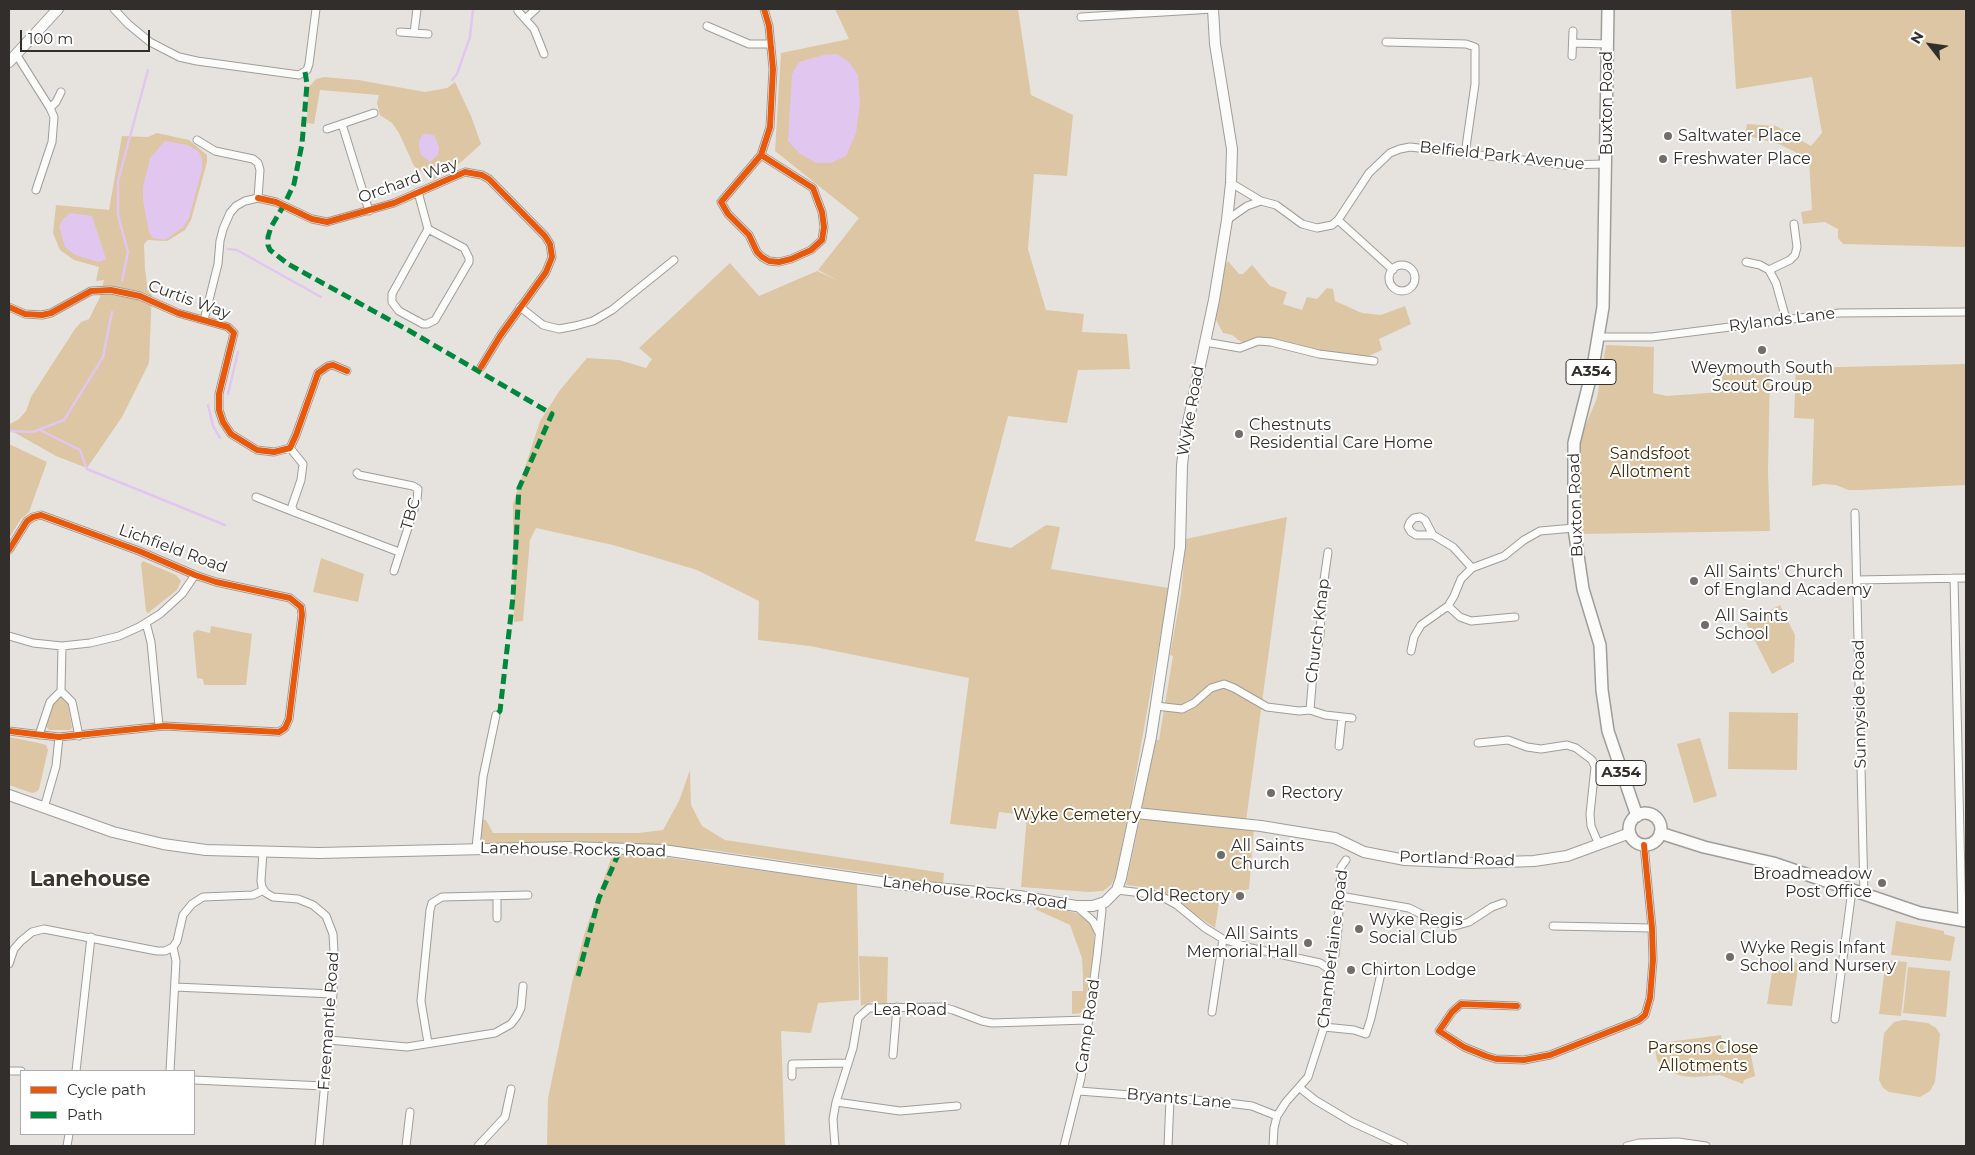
<!DOCTYPE html>
<style>
body{margin:0}
#map{position:relative;width:1975px;height:1155px;overflow:hidden;background:#e6e3de;font-family:Montserrat,sans-serif}
canvas{display:block}
.frame{position:absolute;inset:0;border:10px solid #312e2b;pointer-events:none}
.legend{position:absolute;left:20px;top:1070px;width:175px;height:65px;box-sizing:border-box;background:#fff;border:1px solid #adabaa;margin:0;padding:6px 9px;list-style:none;font-size:15px;color:#312e2b}
.legend li{display:flex;align-items:center;gap:10px;height:25px}
.legend b{width:25px;border:1px solid #adabaa}
.north{position:absolute;left:1905px;top:20px;width:50px;height:50px;-webkit-text-stroke:4px #fff;paint-order:stroke;rotate:300deg;font-size:14px;font-weight:700;line-height:20px;text-align:center;color:#312e2b}
.north::after{content:'';display:block;margin:auto;width:18px;height:22px;background:#312e2b;clip-path:polygon(50% 0,100% 100%,50% 72%,0 100%)}
.scale{position:absolute;left:20px;top:30px;width:130px;height:22px;box-sizing:border-box;border:2px solid #312e2b;border-top:0;padding-left:6px;font-size:15px;line-height:18px;white-space:nowrap;color:#312e2b;-webkit-text-stroke:4px #fff;paint-order:stroke}
</style>
<div id="map">
<canvas width="1975" height="1155"></canvas>
<div class="frame"></div>
<ul class="legend">
<li><b style="height:6px;background:#e8590c"></b>Cycle path</li>
<li><b style="height:6px;background:#00873e"></b>Path</li>
</ul>
<div class="north">N</div>
<div class="scale">100 m</div>
</div>
<script>
const ctx = document.querySelector('canvas').getContext('2d');
ctx.lineJoin = 'round';
function paint(path, color) {
  ctx.fillStyle = color;
  ctx.fill(path, 'evenodd');
}
function toPath(rows) {
  const path = new Path2D();
  for (const r of rows) {
    if (r.length === 3) {
      path.moveTo(r[0] + r[2], r[1]);
      path.arc(r[0], r[1], r[2], 0, 2 * Math.PI);
      continue;
    }
    path.moveTo(r[0], r[1]);
    for (let i = 2; i < r.length; i += 2) path.lineTo(r[i], r[i + 1]);
  }
  return path;
}
function strokePath(path, color, width, dash) {
  ctx.strokeStyle = color;
  ctx.lineWidth = width;
  ctx.lineCap = dash ? 'butt' : 'round';
  ctx.setLineDash(dash || []);
  ctx.stroke(path);
}
function label(font, color, halo, rows, align = 'center') {
  ctx.font = font + ' Montserrat,sans-serif';
  ctx.lineWidth = 4;
  ctx.setLineDash([]);
  ctx.textBaseline = 'middle';
  ctx.strokeStyle = halo;
  ctx.fillStyle = color;
  for (const [text, x, y, turn = 0] of rows) {
    ctx.save();
    ctx.translate(x, y);
    ctx.rotate((+turn || 0) * Math.PI / 180);
    ctx.textAlign = isNaN(turn) ? turn : align;
    if (halo) ctx.strokeText(text, 0, 0);
    ctx.fillText(text, 0, 0);
    ctx.restore();
  }
}
const green = toPath([
 [835,9,1018,9,1031,95,1073,115,1067,176,1034,174,1028,249,1046,310,1084,314,1082,332,1127,334,1130,369,1078,370,1067,423,1008,416,975,541,1011,548,1046,525,1060,527,1051,569,1169,588,1132,796,1116,875,1111,885,1103,891,1089,892,1021,887,1027,815,999,812,996,829,950,824,969,678,810,646,758,640,759,601,697,570,613,545,536,528,530,540,523,621,514,622,513,504,540,421,560,390,587,358,619,360,646,368,652,359,639,348,730,263,759,296,817,271,839,281,818,270,859,218,775,151,781,53,849,39],
 [1731,9,1966,9,1966,247,1843,244,1838,238,1838,229,1825,222,1803,224,1801,212,1812,210,1809,159,1779,144,1745,135,1747,124,1776,126,1811,146,1822,133,1812,77,1736,89],
 [324,77,358,80,425,92,447,88,455,82,471,116,481,144,460,163,433,180,414,166,399,133,392,123,380,115,377,103,379,95,320,90,314,124,307,123,308,88,316,79],
 [157,133,189,140,207,155,207,162,191,220,185,230,167,241,148,240,144,244,145,269,147,285,152,291,149,363,122,417,87,468,56,456,10,430,10,424,19,419,26,411,31,397,75,329,81,322,89,319,100,297,104,280,96,281,99,267,74,260,60,250,53,233,56,205,109,210,122,136,148,137],
 [1228,261,1239,274,1243,274,1252,265,1270,286,1287,292,1283,304,1302,310,1307,297,1317,299,1327,288,1333,289,1335,301,1362,313,1381,315,1405,306,1411,324,1379,339,1382,350,1364,358,1320,352,1269,340,1244,344,1232,335,1223,333,1214,316,1224,267],
 [1606,345,1654,347,1653,393,1667,396,1721,392,1722,369,1770,368,1768,471,1770,531,1581,534,1578,444,1597,398],
 [1966,364,1966,485,1861,490,1848,490,1836,485,1823,484,1812,486,1814,419,1794,418,1796,368],
 [9,444,47,462,29,512,21,519,9,538],
 [1287,517,1246,821,1254,827,1249,889,1220,896,1215,928,1165,893,1165,890,1126,885,1156,740,1159,740,1173,656,1170,655,1181,594,1186,539],
 [321,558,364,574,358,602,313,592],
 [143,561,176,575,181,581,177,590,148,613,146,611,141,564],
 [1780,605,1795,635,1794,662,1772,674,1746,623],
 [211,626,252,634,246,685,204,685,203,679,197,678,193,633,197,630,210,633],
 [60,696,64,696,67,699,72,728,70,730,49,730,45,724,51,707,56,698],
 [1729,712,1798,713,1797,770,1728,769],
 [9,737,39,743,46,745,48,750,39,789,36,792,32,793,9,785],
 [1700,738,1717,796,1694,803,1677,744],
 [690,770,691,805,702,826,725,840,944,873,943,884,705,849,485,843,480,837,482,819,486,820,493,833,638,833,663,830,679,801],
 [614,850,857,884,859,1000,818,1003,811,1033,781,1031,785,1146,547,1146,548,1098,572,983,584,935],
 [1037,904,1076,913,1090,922,1094,930,1094,948,1084,1013,1072,1014,1072,991,1083,991,1083,976,1082,958,1070,925,1035,909],
 [1896,921,1944,931,1944,934,1955,937,1951,961,1891,955],
 [859,956,888,957,887,1004,872,1002,861,1006],
 [1774,960,1799,963,1792,1006,1767,1004],
 [1886,960,1907,962,1901,1016,1879,1014],
 [1908,967,1950,971,1946,1017,1903,1013],
 [1904,1020,1928,1023,1936,1028,1940,1034,1935,1082,1930,1091,1920,1097,1889,1092,1883,1088,1879,1080,1884,1033,1894,1022],
 [1721,1035,1723,1048,1749,1045,1755,1076,1744,1080,1743,1084,1720,1075,1694,1077,1682,1076,1671,1072,1660,1065,1657,1060,1654,1044]
]);
const water = toPath([
 [837,54,849,62,858,75,860,103,856,133,846,156,831,163,816,163,799,153,788,141,792,74,799,62,823,55],
 [423,134,429,134,435,136,439,148,438,155,430,162,421,155,419,147,419,141],
 [165,141,188,145,199,152,202,159,202,169,189,218,182,228,165,240,153,238,149,232,143,200,143,187,150,158],
 [70,213,92,216,106,259,99,262,75,255,65,247,59,226,64,218]
]);
const stream = toPath([
 [452,80,457,74,470,37,473,9],
 [228,249,237,250,321,297],
 [122,281,128,252,118,215,118,181,148,70],
 [228,394,238,352],
 [208,405,213,426,220,438],
 [40,430,80,450,87,469,225,525],
 [9,431,33,432,64,420,103,357,112,312]
]);
const minor = toPath([
 [114,9,128,24,150,42,179,57,197,61,299,75,307,70,309,64,316,9],
 [536,9,525,19,534,29,544,54],
 [518,11,525,19],
 [1081,17,1213,9],
 [707,26,749,44,771,44],
 [400,32,414,33,417,9],
 [414,33,428,34],
 [1386,42,1466,44,1475,47,1475,84,1465,154],
 [1573,43,1607,44],
 [16,54,50,108,54,117,52,142,36,190],
 [1572,56,1573,31],
 [50,108,56,102,61,92],
 [342,124,369,211],
 [327,129,374,113],
 [197,140,215,151,253,159,258,163,260,170,258,198,245,201,236,206,230,213,223,229,220,241,218,264,204,320],
 [761,155,813,188,822,212,824,227,822,240,811,250,791,259,779,262,769,261,762,257,757,252,749,235,728,214,721,202,761,155,770,127,773,69,769,26,764,9],
 [1231,183,1261,201,1276,205,1302,224,1317,228,1332,225,1338,220,1369,173,1390,153,1400,149,1410,147,1566,165,1606,164],
 [418,192,428,229,392,294,392,302,399,311,423,324,427,324,435,320,469,262,469,258,464,248,428,229],
 [258,198,276,202,312,219,327,222,394,203,465,172,482,175,489,179,545,236,550,244,552,257,546,272,500,336,481,367],
 [1227,220,1247,206,1261,201],
 [1338,220,1393,270],
 [1746,262,1760,265,1769,270,1790,260,1795,255,1797,247,1794,224],
 [1402,278,13],
 [1769,270,1776,283,1786,319],
 [9,307,25,314,42,315,51,313,91,291,111,290,140,296,178,313,228,327,234,333,219,394,219,410,223,422,231,434,257,450,274,452,290,448,296,435,318,373,328,366,333,365,347,371],
 [520,307,543,325,559,329,575,326,593,321,612,310,674,260],
 [1599,337,1652,337,1839,313,1966,312],
 [1205,342,1240,348,1258,341,1271,342,1319,354,1374,361],
 [290,448,303,464,301,480,292,506,294,512,399,552],
 [357,473,359,475,413,486,418,489,417,500,394,571],
 [256,497,294,512],
 [1855,513,1864,894],
 [1420,517,1425,520,1433,535,1416,535,1411,532,1408,527,1410,522,1414,518,1420,517],
 [1433,535,1453,547,1472,568],
 [9,550,27,521,33,517,41,515,139,551,195,575,216,582,290,598,301,607,302,615,289,719,285,728,279,732,164,726,59,737,9,731],
 [1954,578,1962,920],
 [1857,580,1966,578],
 [1448,606,1460,617,1471,621,1515,617],
 [146,623,151,642,159,726],
 [9,636,33,643,62,646,90,643,119,636,139,627,160,614,182,594,195,575],
 [62,646,61,691,72,702,79,736],
 [1411,651,1414,637,1421,625,1448,606,1454,596,1461,579,1472,568,1504,556,1524,540,1540,531,1574,528],
 [1156,706,1182,709,1194,703,1211,688,1224,684,1234,688,1267,707,1299,711,1310,710,1325,715,1352,718],
 [1310,710,1313,673,1320,635,1322,594,1328,552],
 [39,735,50,702,61,691],
 [1478,743,1508,740,1527,747,1541,749,1567,745,1576,748,1592,760,1595,767,1590,814,1591,826,1599,845],
 [1339,746,1342,717],
 [44,808,56,766,59,737],
 [476,848,483,777,496,715],
 [263,852,261,881,262,887,266,893,273,897,298,899,313,905,326,916,333,934,334,952,333,994,319,1146],
 [1117,890,1159,895,1177,905,1205,928,1223,939,1251,948,1320,963,1329,969],
 [497,896,497,918],
 [1340,896,1409,908,1445,926,1455,926,1469,922,1492,907,1503,903],
 [1076,906,1093,921,1099,933],
 [1553,926,1652,928],
 [9,964,14,949,21,941,32,932,44,929,157,951,165,951,173,947],
 [175,987,333,994],
 [1517,1006,1461,1004,1452,1012,1439,1031,1464,1047,1486,1056,1496,1059,1524,1060,1550,1055,1639,1020,1645,1015,1650,998,1653,960,1652,928,1644,845],
 [1212,1012,1223,939],
 [1835,1019,1852,890],
 [1324,1027,1354,1030,1366,1034,1371,1018,1382,969],
 [329,1040,407,1047,495,1033,511,1024,517,1016,521,1008,523,986],
 [428,1043,421,1001,430,910,432,903,442,897,528,895],
 [893,1055,897,1007],
 [9,1071,21,1071],
 [76,1071,91,937],
 [170,1071,176,961,173,947,177,941,183,915,192,904,203,897,253,895,264,890],
 [792,1076,792,1064,848,1063],
 [194,1080,324,1086],
 [1300,1088,1315,1100,1352,1122,1404,1146],
 [1079,1091,1220,1102,1252,1106,1277,1116],
 [836,1102,900,1111,957,1106],
 [67,1146,69,1134],
 [406,1146,410,1112],
 [478,1146,505,1117,511,1089],
 [835,1146,833,1119,836,1102,853,1048,858,1018,869,1008,942,1007,953,1010,982,1021,992,1023,1087,1020],
 [1064,1146,1081,1078,1097,956,1102,910,1101,904],
 [1168,1146,1170,1099],
 [1273,1146,1274,1128,1277,1116,1286,1102,1308,1077,1324,1027,1330,993,1329,969,1335,955,1338,929,1341,867,1346,860],
 [1627,1146,1639,1143,1678,1142,1706,1146]
]);
const secondary = toPath([
 [9,62,58,9],
 [9,795,113,832,163,844,206,850,319,853,569,847,663,850,895,884,1019,896,1076,906,1093,906,1105,902,1117,890,1121,878,1151,737,1180,547,1182,465,1186,432,1214,300,1227,220,1231,183,1232,149,1215,44,1213,9],
 [1136,813,1261,826,1322,836,1335,838,1364,852,1405,860,1472,863,1534,861,1567,856,1630,833]
]);
const trunk = toPath([
 [1608,9,1603,307,1593,367,1574,443,1574,528,1583,589,1600,645,1602,690,1608,731,1637,816],
 [1645,829,16],
 [1660,833,1704,847,1773,863,1920,913,1966,921]
]);
const quiet = toPath([
 [305,72,307,84,302,144,294,184,284,205,271,227,268,237,268,245,270,250,288,264,408,330,552,414,519,488,513,597,500,711,496,715],
 [578,976,599,898,621,848]
]);
const cycleway = toPath([
 [761,155,813,188,822,212,824,227,822,240,811,250,791,259,779,262,769,261,762,257,757,252,749,235,728,214,721,202,761,155,770,127,773,69,769,26,764,9],
 [258,198,276,202,312,219,327,222,394,203,465,172,482,175,489,179,545,236,550,244,552,257,546,272,500,336,481,367],
 [9,307,25,314,42,315,51,313,91,291,111,290,140,296,178,313,228,327,234,333,219,394,219,410,223,422,231,434,257,450,274,452,290,448,296,435,318,373,328,366,333,365,347,371],
 [9,550,27,521,33,517,41,515,139,551,195,575,216,582,290,598,301,607,302,615,289,719,285,728,279,732,164,726,59,737,9,731],
 [1517,1006,1461,1004,1452,1012,1439,1031,1464,1047,1486,1056,1496,1059,1524,1060,1550,1055,1639,1020,1645,1015,1650,998,1653,960,1652,928,1644,845]
]);
const markers = [
 [1668,136,5,"#706d6a"],
 [1663,159,5,"#706d6a"],
 [1762,350,5,"#706d6a"],
 [1239,434,5,"#706d6a"],
 [1694,581,5,"#706d6a"],
 [1705,625,5,"#706d6a"],
 [1271,793,5,"#706d6a"],
 [1221,855,5,"#706d6a"],
 [1882,883,5,"#706d6a"],
 [1240,896,5,"#706d6a"],
 [1359,929,5,"#706d6a"],
 [1308,943,5,"#706d6a"],
 [1730,957,5,"#706d6a"],
 [1351,970,5,"#706d6a"]
];
const shields = [
 [1591,372,50],
 [1621,773,50]
];
const shieldNames = [
 ["A354",1591,372],
 ["A354",1621,773]
];
const streetNames = [
 ["Buxton Road",1607,103,-90],
 ["Belfield Park Avenue",1502,156,6],
 ["Orchard Way",408,181,-20],
 ["Curtis Way",189,300,20],
 ["Rylands Lane",1782,320,-7],
 ["Wyke Road",1191,411,-80],
 ["Buxton Road",1576,505,-92],
 ["TBC",411,514,-74],
 ["Lichfield Road",173,549,20],
 ["Church Knap",1318,631,-83],
 ["Sunnyside Road",1860,704,-91],
 ["Lanehouse Rocks Road",573,850,1],
 ["Portland Road",1457,859,2],
 ["Lanehouse Rocks Road",975,893,7],
 ["Chamberlaine Road",1333,949,-83],
 ["Lea Road",910,1010],
 ["Freemantle Road",329,1021,-86],
 ["Camp Road",1088,1026,-82],
 ["Bryants Lane",1179,1099,5]
];
const poiNames = [
 ["Saltwater Place",1678,136],
 ["Freshwater Place",1673,159],
 ["Weymouth South",1762,368,"center"],
 ["Scout Group",1762,386,"center"],
 ["Chestnuts",1249,425],
 ["Residential Care Home",1249,443],
 ["All Saints' Church",1704,572],
 ["of England Academy",1704,590],
 ["All Saints",1715,616],
 ["School",1715,634],
 ["Rectory",1281,793],
 ["All Saints",1231,846],
 ["Church",1231,864],
 ["Broadmeadow",1872,874,"right"],
 ["Post Office",1872,892,"right"],
 ["Old Rectory",1230,896,"right"],
 ["Wyke Regis",1369,920],
 ["Social Club",1369,938],
 ["All Saints",1298,934,"right"],
 ["Memorial Hall",1298,952,"right"],
 ["Wyke Regis Infant",1740,948],
 ["School and Nursery",1740,966],
 ["Chirton Lodge",1361,970]
];
const parkNames = [
 ["Sandsfoot",1650,454],
 ["Allotment",1650,472],
 ["Wyke Cemetery",1077,815],
 ["Parsons Close",1703,1048],
 ["Allotments",1703,1066]
];
const districtNames = [
 ["Lanehouse",90,880]
];
paint(green, '#ddc6a3');
paint(water, '#e1c7f0');
strokePath(stream, '#e1c7f0', 2.5);
strokePath(minor, '#9f9d99', 9);
strokePath(secondary, '#9f9d99', 12);
strokePath(trunk, '#9f9d99', 14);
strokePath(minor, '#fbfbfa', 7);
strokePath(secondary, '#fbfbfa', 10);
strokePath(trunk, '#fbfbfa', 11);
strokePath(quiet, '#00873e', 5, [10, 5]);
strokePath(cycleway, '#e8590c', 6);
for (const [x, y, r, color] of markers) {
  const dot = new Path2D();
  dot.arc(x, y, r, 0, 2 * Math.PI);
  ctx.fillStyle = color;
  ctx.fill(dot);
  strokePath(dot, '#fff', 2);
}
for (const [x, y, w] of shields) {
  const box = new Path2D();
  box.roundRect(x - w / 2, y - 12.5, w, 25, 4);
  ctx.fillStyle = '#fff';
  ctx.fill(box);
  strokePath(box, '#312e2b', 1);
}
label('bold 15px', '#312e2b', null, shieldNames);
label('16px', '#312e2b', '#fff', streetNames);
label('16px', '#312e2b', '#fff', poiNames, 'left');
label('16px', '#3f2b07', '#fff', parkNames);
label('bold 21px', '#3c3830', '#fff', districtNames);
</script>
